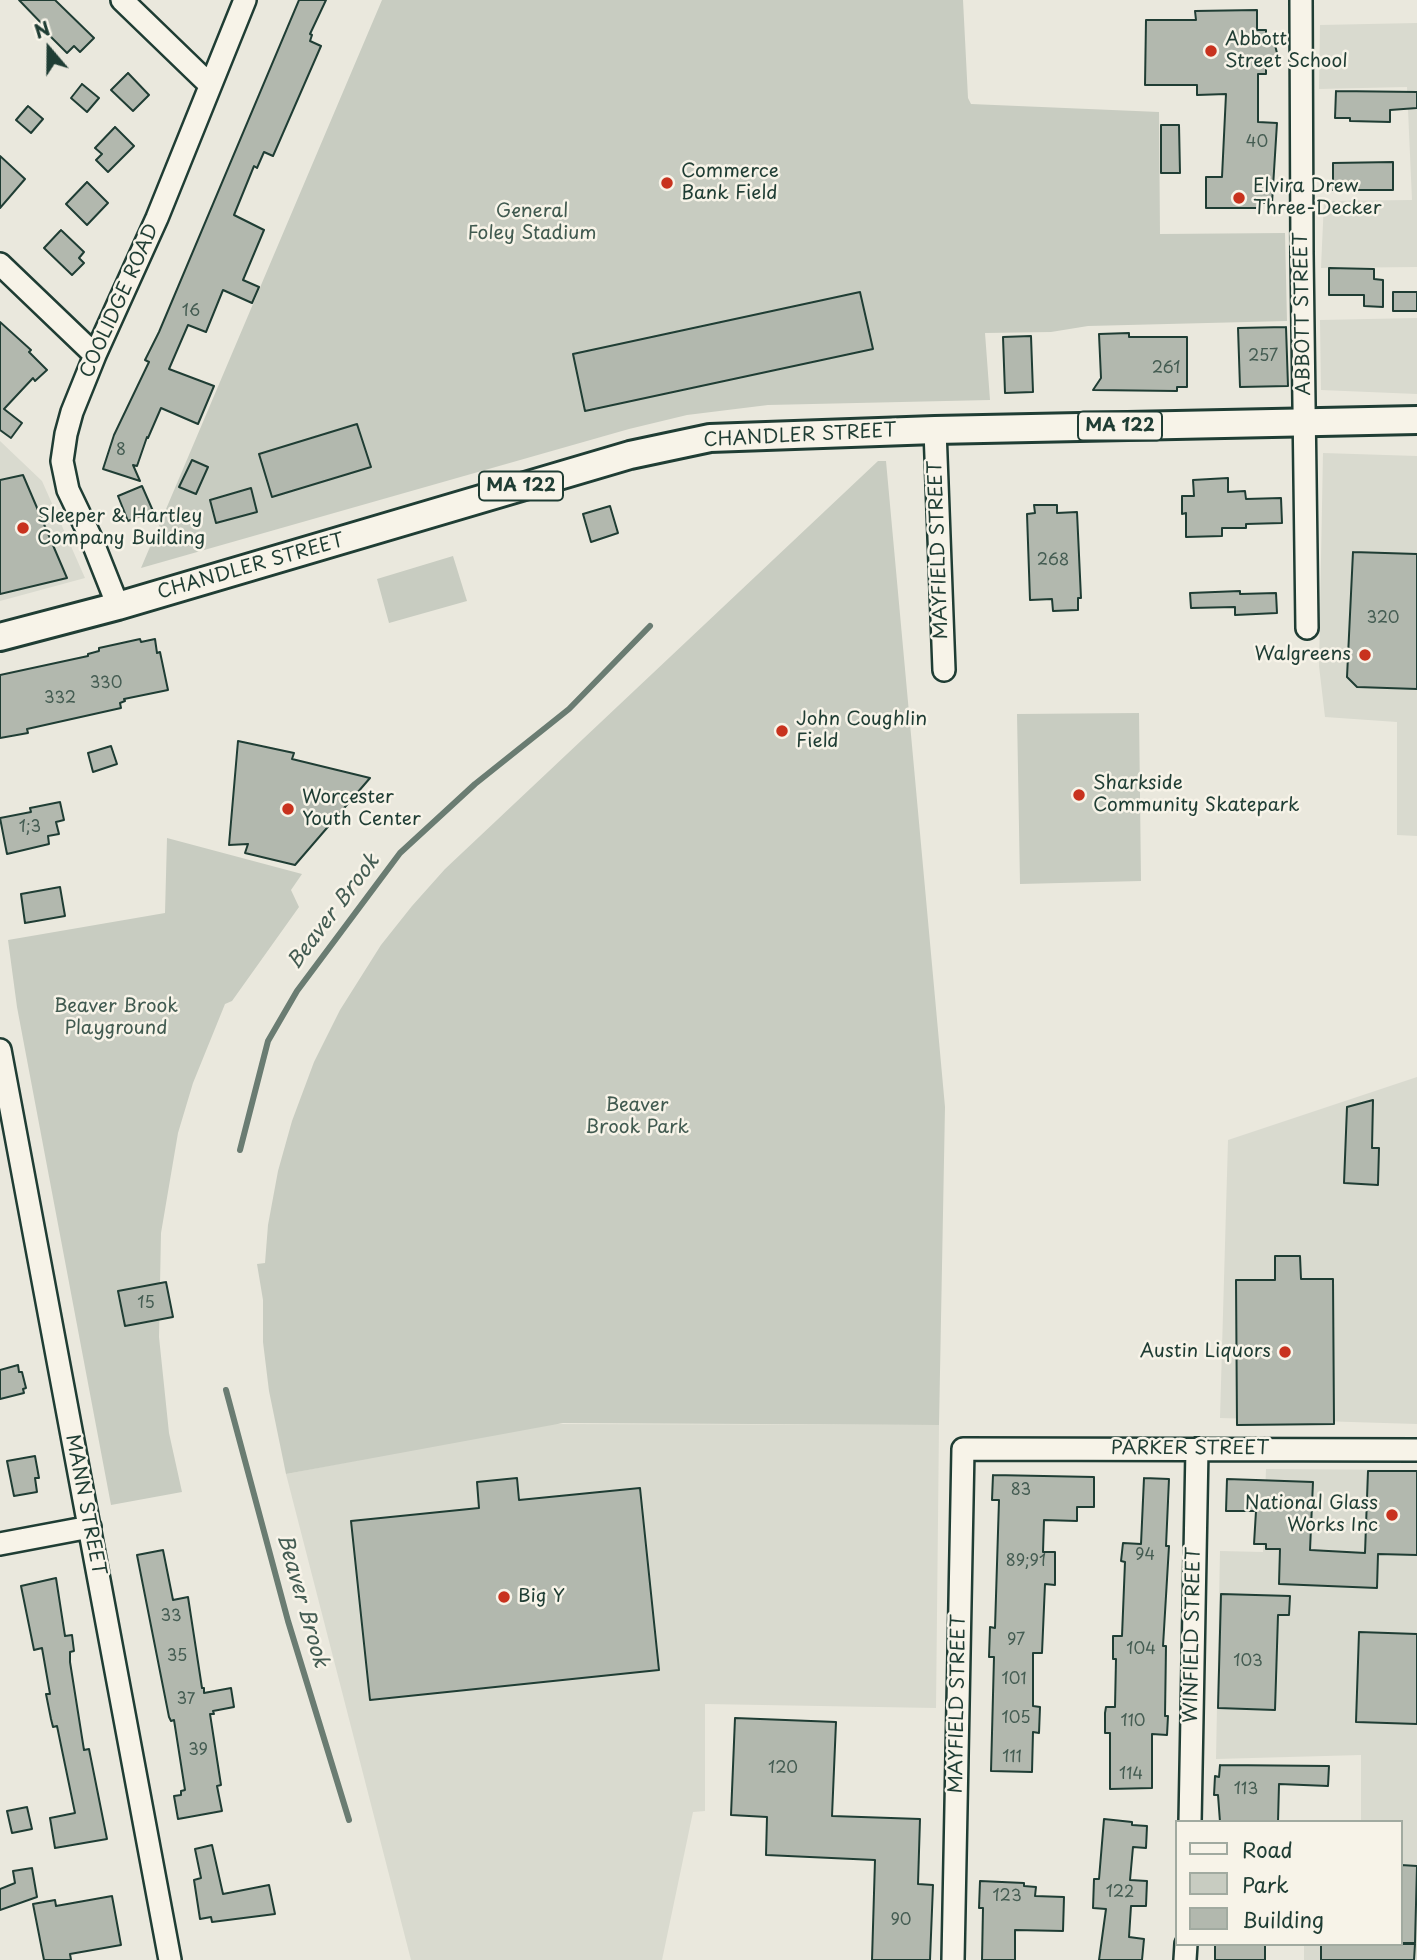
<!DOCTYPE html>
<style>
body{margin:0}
#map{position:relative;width:1417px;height:1960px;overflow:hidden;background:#eae8dd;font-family:"Playpen Sans",sans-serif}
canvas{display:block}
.legend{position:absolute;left:1175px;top:1820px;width:228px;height:126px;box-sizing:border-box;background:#f7f3e8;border:2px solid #a1aaa0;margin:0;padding:9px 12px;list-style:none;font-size:21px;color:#1f3d34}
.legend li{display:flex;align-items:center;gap:14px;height:35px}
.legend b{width:35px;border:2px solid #a1aaa0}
.north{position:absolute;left:14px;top:14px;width:70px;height:70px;-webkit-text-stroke:5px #f7f3e8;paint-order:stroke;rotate:340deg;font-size:19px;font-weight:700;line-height:28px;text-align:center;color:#1f3d34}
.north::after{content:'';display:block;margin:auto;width:24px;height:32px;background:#1f3d34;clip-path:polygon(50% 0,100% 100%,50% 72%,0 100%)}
</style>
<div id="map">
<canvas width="1417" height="1960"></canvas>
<ul class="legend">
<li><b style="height:9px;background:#f7f3e8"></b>Road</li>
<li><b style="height:19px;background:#c8ccc1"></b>Park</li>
<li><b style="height:19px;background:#b2b8ae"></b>Building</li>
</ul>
<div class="north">N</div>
</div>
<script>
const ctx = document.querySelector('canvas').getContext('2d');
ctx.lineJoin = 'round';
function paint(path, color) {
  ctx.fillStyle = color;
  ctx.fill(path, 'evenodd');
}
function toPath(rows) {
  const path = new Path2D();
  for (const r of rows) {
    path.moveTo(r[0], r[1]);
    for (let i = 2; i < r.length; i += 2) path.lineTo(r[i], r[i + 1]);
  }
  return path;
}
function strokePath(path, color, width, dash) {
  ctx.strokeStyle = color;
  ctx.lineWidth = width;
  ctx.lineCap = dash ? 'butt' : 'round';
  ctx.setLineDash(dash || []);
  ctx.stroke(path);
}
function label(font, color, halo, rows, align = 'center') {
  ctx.font = font + ' "Playpen Sans",sans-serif';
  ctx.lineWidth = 5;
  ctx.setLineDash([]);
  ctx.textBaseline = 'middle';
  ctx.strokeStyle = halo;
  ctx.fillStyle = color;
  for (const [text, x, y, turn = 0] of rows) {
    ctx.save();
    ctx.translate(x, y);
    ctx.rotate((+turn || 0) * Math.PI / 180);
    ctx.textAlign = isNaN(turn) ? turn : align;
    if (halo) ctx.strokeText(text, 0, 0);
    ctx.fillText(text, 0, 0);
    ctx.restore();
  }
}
const built = toPath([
 [1417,23,1417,267,1321,268,1324,201,1412,200,1407,87,1319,89,1320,25],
 [1417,318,1417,394,1321,390,1320,320],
 [0,441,42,481,85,578,0,601],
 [1323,453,1417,456,1417,836,1397,835,1397,722,1325,717,1319,666],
 [1417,1077,1417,1424,1220,1418,1228,1140],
 [544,1424,939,1425,936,1708,705,1704,705,1811,693,1812,662,1960,411,1960,286,1474],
 [1266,1469,1417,1470,1417,1960,1304,1960,1304,1944,1401,1944,1401,1822,1361,1822,1361,1755,1216,1759,1220,1551,1263,1552]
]);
const green = toPath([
 [382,0,963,0,968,98,971,104,1159,112,1160,234,1285,233,1287,321,1088,326,1051,332,985,333,990,400,768,405,687,415,629,429,141,568],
 [878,461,886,461,945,1107,939,1425,563,1423,286,1474,269,1391,263,1342,263,1300,257,1264,265,1263,268,1225,278,1171,292,1121,314,1062,340,1010,381,945,412,906,445,869],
 [453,556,467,601,389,623,377,579],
 [1139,713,1141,881,1020,884,1017,714],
 [167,838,302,874,291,890,299,907,232,1001,225,1004,193,1083,178,1133,161,1233,159,1337,169,1433,182,1492,111,1505,17,1007,8,940,165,913]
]);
const stream = toPath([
 [240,1150,268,1041,297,991,400,853,475,784,569,709,650,626],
 [226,1390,288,1621,349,1820]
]);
const building = toPath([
 [19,0,55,0,94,38,80,52,74,46,67,53,43,29,45,27,19,0],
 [299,0,326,0,310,34,312,35,310,41,321,46,273,156,264,152,257,168,254,166,234,215,264,230,243,280,259,287,252,303,223,290,206,332,188,325,169,369,214,386,198,424,161,408,148,438,147,437,137,466,133,465,140,481,103,469,114,435,149,362,145,360,159,332,299,0],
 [1257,10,1257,30,1266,30,1266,40,1275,45,1277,53,1274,60,1266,65,1266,74,1258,74,1258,122,1277,123,1272,203,1260,203,1260,208,1206,208,1206,177,1222,177,1226,94,1197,95,1197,85,1145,85,1146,20,1196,20,1195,11,1257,10],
 [128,73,149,95,133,111,111,90,128,73],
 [82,84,99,98,87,112,71,98,82,84],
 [1336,91,1417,92,1417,108,1390,110,1390,122,1350,121,1350,118,1335,118,1336,91],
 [28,106,43,119,31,133,16,120,28,106],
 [1161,125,1179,125,1180,173,1161,173,1161,125],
 [115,127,134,146,108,172,96,160,102,154,95,148,115,127],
 [0,156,25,179,0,208,0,156],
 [1393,162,1393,190,1333,190,1333,163,1393,162],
 [87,182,108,203,87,225,66,204,87,182],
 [61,230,84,252,79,258,84,263,72,275,44,248,61,230],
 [1329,268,1374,269,1374,279,1383,280,1383,307,1364,306,1364,295,1329,295,1329,268],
 [860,292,873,349,585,411,573,354,860,292],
 [1393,292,1417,292,1417,311,1393,311,1393,292],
 [0,322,31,350,29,352,47,370,35,381,33,378,4,409,22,423,11,438,0,430,0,322],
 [1286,327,1288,386,1240,387,1238,328,1286,327],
 [1129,333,1129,337,1187,337,1187,387,1177,387,1177,391,1093,390,1101,378,1099,334,1129,333],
 [1031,336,1033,392,1005,393,1003,337,1031,336],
 [357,424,371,467,272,497,259,454,357,424],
 [192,460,208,467,196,494,179,487,192,460],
 [23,475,67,578,0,594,0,480,23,475],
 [1228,478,1228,492,1245,491,1246,499,1281,498,1282,523,1246,524,1246,528,1222,528,1222,536,1186,537,1186,513,1182,514,1182,496,1194,496,1193,480,1228,478],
 [142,486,153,511,128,521,118,496,142,486],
 [251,488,257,512,216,523,210,500,251,488],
 [1034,505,1057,505,1057,513,1077,512,1081,598,1078,598,1078,610,1053,611,1052,599,1030,600,1027,514,1035,513,1034,505],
 [610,506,618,533,591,542,583,514,610,506],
 [1353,552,1417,554,1417,689,1357,687,1347,677,1353,552],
 [1240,591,1240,594,1276,593,1277,613,1235,615,1235,607,1191,608,1190,593,1240,591],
 [140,639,141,642,155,639,157,653,160,652,168,690,124,699,125,701,120,703,121,708,27,729,28,733,0,738,0,675,88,656,88,654,99,651,99,648,140,639],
 [238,741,294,753,292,759,370,778,295,865,245,853,248,844,229,845,238,741],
 [111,746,117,764,93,772,88,753,111,746],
 [60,802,64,820,56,822,59,834,48,836,49,844,7,854,0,818,31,812,30,808,60,802],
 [60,887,65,916,25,923,21,894,60,887],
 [1373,1100,1372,1148,1379,1148,1378,1185,1344,1183,1347,1107,1373,1100],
 [1275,1256,1300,1256,1301,1279,1333,1279,1334,1424,1237,1425,1236,1280,1275,1280,1275,1256],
 [166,1282,173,1317,125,1326,118,1291,166,1282],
 [18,1365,19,1372,22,1372,26,1388,23,1389,24,1393,0,1399,0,1370,18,1365],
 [35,1456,39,1478,35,1478,37,1492,14,1496,7,1461,35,1456],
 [1368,1471,1417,1471,1417,1555,1378,1554,1377,1588,1279,1584,1280,1549,1266,1549,1266,1544,1254,1544,1256,1511,1226,1511,1227,1479,1313,1482,1310,1550,1365,1553,1368,1471],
 [993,1475,1094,1477,1094,1507,1077,1507,1077,1521,1044,1520,1043,1552,1055,1552,1055,1585,1045,1584,1042,1653,1033,1653,1033,1706,1040,1707,1039,1733,1033,1732,1032,1772,991,1771,994,1657,989,1657,990,1627,995,1628,999,1500,992,1500,993,1475],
 [517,1478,519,1500,640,1488,659,1670,370,1700,351,1521,479,1508,477,1482,517,1478],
 [1144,1478,1169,1479,1166,1546,1169,1546,1163,1646,1166,1646,1165,1716,1168,1716,1167,1735,1152,1734,1152,1788,1110,1789,1110,1733,1105,1733,1105,1713,1106,1707,1115,1707,1116,1659,1113,1659,1113,1636,1122,1636,1125,1562,1121,1561,1123,1543,1141,1544,1144,1478],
 [163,1550,173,1600,188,1597,202,1688,204,1688,204,1693,231,1688,234,1707,213,1711,214,1714,210,1714,221,1785,217,1786,222,1811,178,1819,174,1796,181,1795,181,1791,185,1790,174,1720,171,1721,169,1717,137,1555,163,1550],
 [56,1578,65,1636,72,1635,74,1651,70,1652,70,1662,84,1750,89,1749,107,1839,55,1848,50,1818,75,1813,57,1726,53,1727,51,1719,46,1694,50,1694,42,1648,34,1650,21,1586,56,1578],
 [1221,1594,1290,1596,1289,1615,1278,1615,1275,1710,1218,1708,1221,1594],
 [1359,1632,1417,1634,1417,1724,1356,1722,1359,1632],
 [735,1718,836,1722,832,1816,920,1819,918,1884,933,1885,930,1960,872,1960,875,1860,766,1855,767,1817,731,1815,735,1718],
 [1220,1765,1329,1766,1328,1786,1279,1784,1278,1822,1220,1822,1218,1795,1214,1795,1215,1776,1219,1777,1220,1765],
 [27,1807,32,1829,12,1833,7,1811,27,1807],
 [1104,1819,1132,1822,1132,1825,1147,1826,1146,1848,1133,1847,1130,1880,1147,1881,1146,1906,1131,1906,1129,1937,1144,1939,1142,1960,1099,1960,1106,1909,1093,1908,1094,1879,1099,1879,1104,1819],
 [212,1845,223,1894,269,1885,275,1914,212,1922,211,1917,200,1919,194,1880,201,1878,195,1849,212,1845],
 [1401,1865,1417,1866,1415,1943,1401,1943,1401,1865],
 [32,1868,37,1897,0,1910,0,1889,15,1883,13,1871,32,1868],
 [980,1881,1024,1883,1024,1886,1036,1887,1035,1896,1064,1897,1063,1931,1015,1930,1015,1960,982,1960,983,1908,979,1908,980,1881],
 [112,1896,121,1945,70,1954,71,1960,44,1960,33,1904,55,1900,56,1906,112,1896],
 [1215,1944,1265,1944,1265,1960,1215,1960,1215,1944],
 [1321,1944,1415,1944,1414,1960,1321,1960,1321,1944]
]);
const minor = toPath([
 [122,0,210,85],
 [1301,0,1302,254,1307,628],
 [0,264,95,355],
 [935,430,944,670],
 [118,606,91,538,68,490,62,461,66,434,72,412,95,355,157,218,245,0],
 [0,1050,170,1960],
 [0,1544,90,1527],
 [1190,1822,1197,1449],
 [953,1960,963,1449,1417,1450],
 [1185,1960,1186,1944]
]);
const major = toPath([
 [0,637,118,606,630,455,710,438,935,430,1417,420]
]);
const markers = [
 [1211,51,7,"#c8321e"],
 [667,183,7,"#c8321e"],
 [1239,198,7,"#c8321e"],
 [23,528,7,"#c8321e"],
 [1365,655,7,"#c8321e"],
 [782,731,7,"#c8321e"],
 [1079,795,7,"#c8321e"],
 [288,809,7,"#c8321e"],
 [1285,1352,7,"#c8321e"],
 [1392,1515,7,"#c8321e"],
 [504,1597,7,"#c8321e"]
];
const numberNames = [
 ["40",1257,143],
 ["16",191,312],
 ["257",1263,357],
 ["261",1166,369],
 ["8",121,451],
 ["268",1053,561],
 ["320",1383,619],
 ["330",106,684],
 ["332",60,699],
 ["1;3",30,828],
 ["15",146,1304],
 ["83",1021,1491],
 ["94",1145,1556],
 ["89;91",1026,1562],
 ["33",171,1617],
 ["97",1016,1641],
 ["104",1141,1650],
 ["35",177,1657],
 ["103",1248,1662],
 ["101",1014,1680],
 ["37",186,1700],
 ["105",1016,1719],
 ["110",1133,1722],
 ["39",198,1751],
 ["111",1012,1758],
 ["120",783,1769],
 ["114",1131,1775],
 ["113",1246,1790],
 ["122",1120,1893],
 ["123",1007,1897],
 ["90",901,1921]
];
const shields = [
 [1120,426,84],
 [521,486,84]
];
const shieldNames = [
 ["MA 122",1120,426],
 ["MA 122",521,486]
];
const poiNames = [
 ["Abbott",1225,40],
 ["Street School",1225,62],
 ["Commerce",681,172],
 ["Bank Field",681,194],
 ["Elvira Drew",1253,187],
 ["Three-Decker",1253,209],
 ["Sleeper & Hartley",37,517],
 ["Company Building",37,539],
 ["Walgreens",1351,655,"right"],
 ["John Coughlin",796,720],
 ["Field",796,742],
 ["Sharkside",1093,784],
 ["Community Skatepark",1093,806],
 ["Worcester",302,798],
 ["Youth Center",302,820],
 ["Austin Liquors",1271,1352,"right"],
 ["National Glass",1378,1504,"right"],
 ["Works Inc",1378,1526,"right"],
 ["Big Y",518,1597]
];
const parkNames = [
 ["General",532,212],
 ["Foley Stadium",532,234],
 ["Beaver Brook",116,1007],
 ["Playground",116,1029],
 ["Beaver",637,1106],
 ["Brook Park",637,1128]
];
const streetNames = [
 ["COOLIDGE ROAD",120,301,-66],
 ["ABBOTT STREET",1303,314,-91],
 ["CHANDLER STREET",800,436,-3],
 ["MAYFIELD STREET",939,550,-92],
 ["CHANDLER STREET",251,567,-16],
 ["PARKER STREET",1190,1449],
 ["MANN STREET",85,1505,79],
 ["WINFIELD STREET",1193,1635,-89],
 ["MAYFIELD STREET",958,1704,-89]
];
const waterNames = [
 ["Beaver Brook",334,912,-53],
 ["Beaver Brook",302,1601,74]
];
paint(built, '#d9dacf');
paint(green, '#c8ccc1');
strokePath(stream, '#6a7c72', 6);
paint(building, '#b2b8ae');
strokePath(building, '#1f3d34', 2);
strokePath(minor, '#1f3d34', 26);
strokePath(major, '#1f3d34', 32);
strokePath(minor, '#f7f3e8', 21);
strokePath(major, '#f7f3e8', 26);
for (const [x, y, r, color] of markers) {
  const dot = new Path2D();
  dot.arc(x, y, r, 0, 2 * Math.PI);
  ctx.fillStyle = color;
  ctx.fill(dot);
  strokePath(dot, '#f7f3e8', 2.5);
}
label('16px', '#445c52', null, numberNames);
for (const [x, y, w] of shields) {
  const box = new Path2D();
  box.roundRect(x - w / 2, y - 14.5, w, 29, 5);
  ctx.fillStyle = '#f7f3e8';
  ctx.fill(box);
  strokePath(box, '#1f3d34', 2);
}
label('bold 18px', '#1f3d34', null, shieldNames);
label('19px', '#1f3d34', '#f7f3e8', poiNames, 'left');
label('19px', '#415a50', '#f7f3e8', parkNames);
label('19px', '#1f3d34', '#f7f3e8', streetNames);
label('italic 21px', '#445c53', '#f7f3e8', waterNames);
</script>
